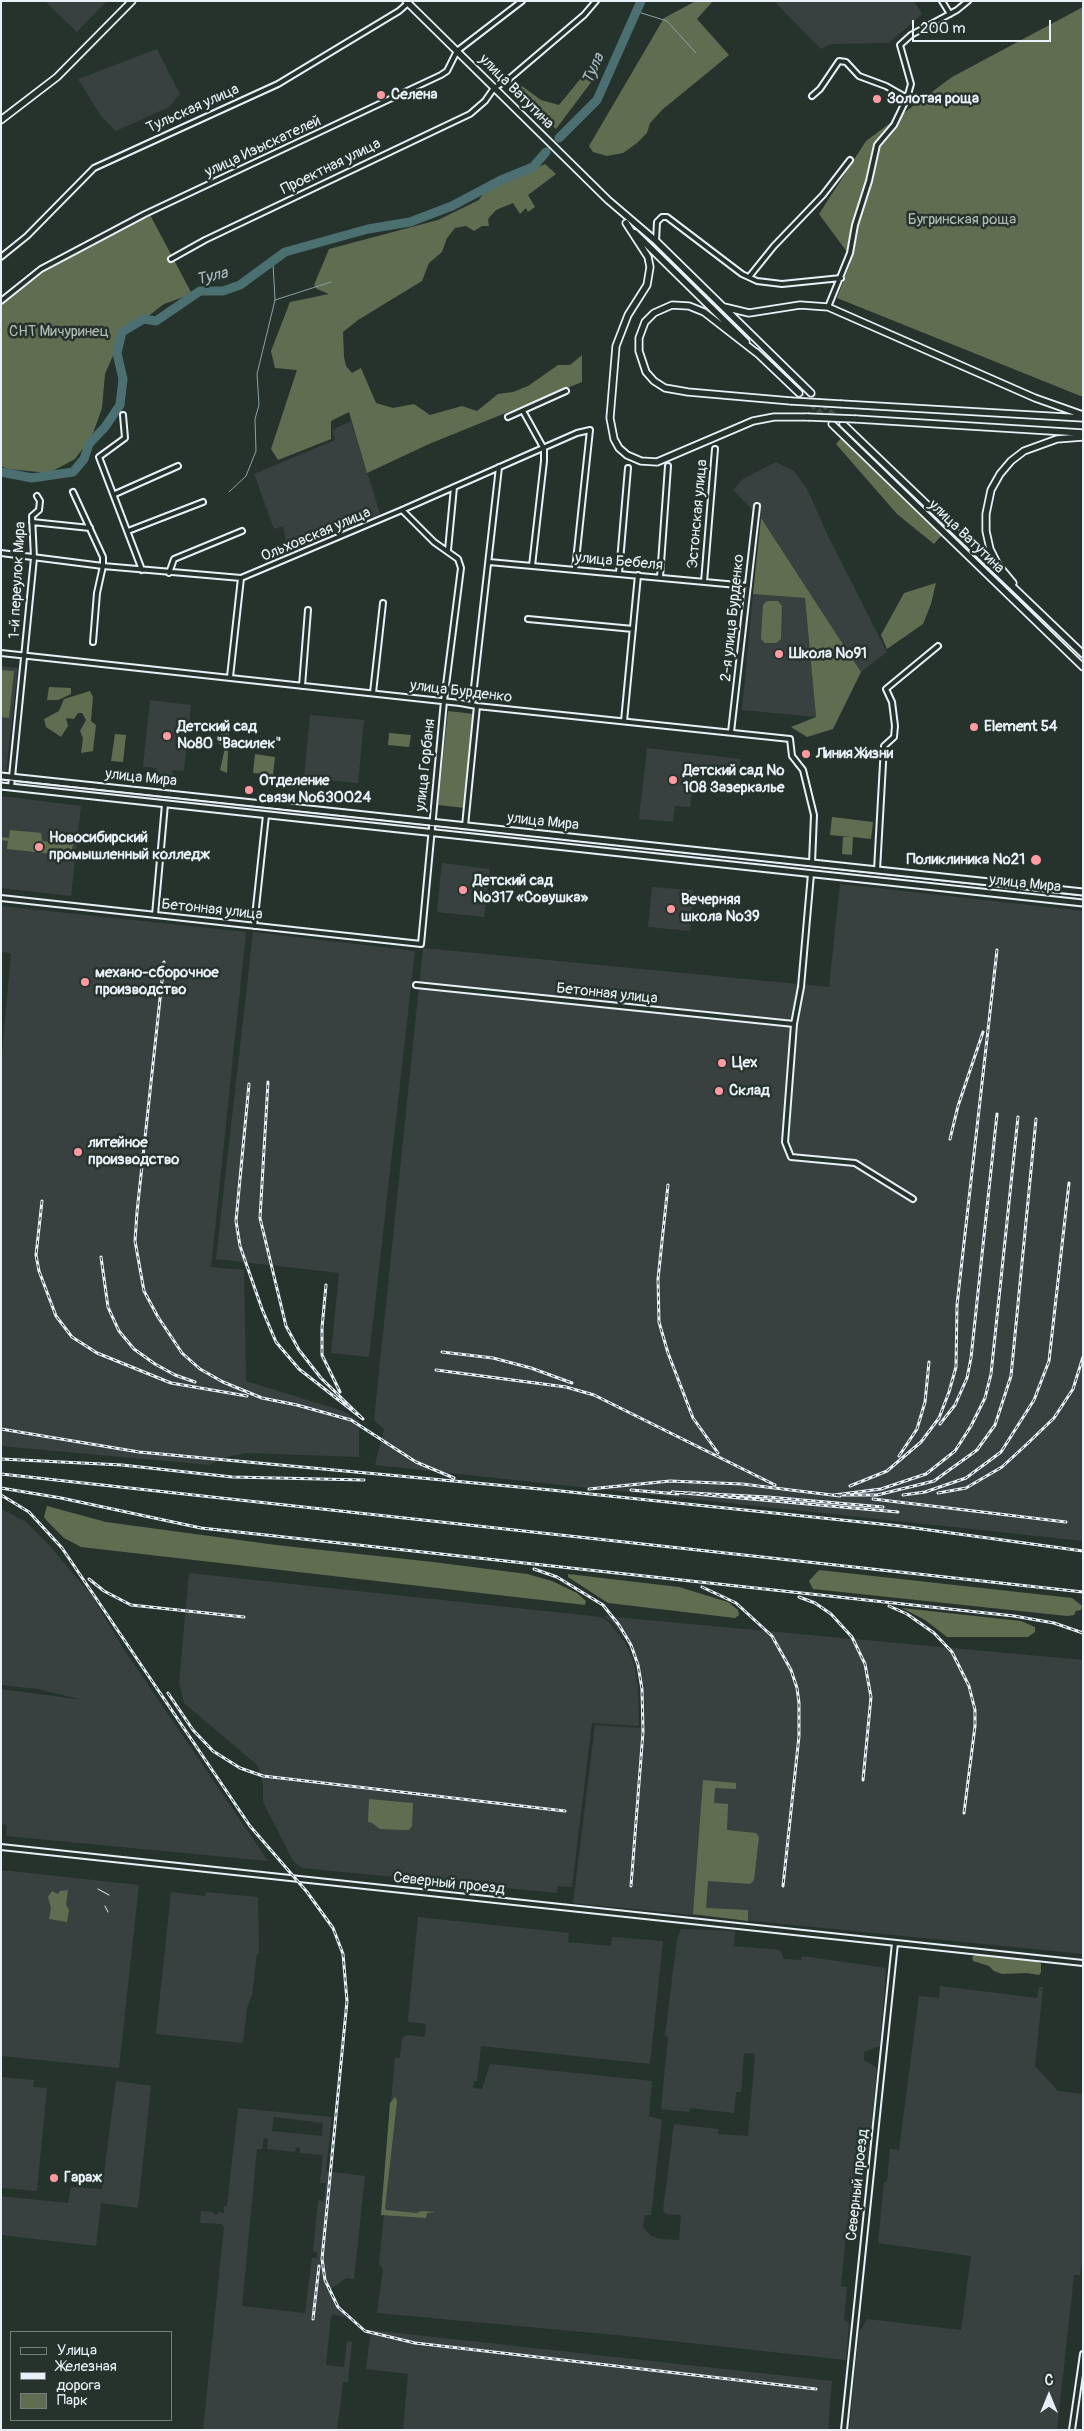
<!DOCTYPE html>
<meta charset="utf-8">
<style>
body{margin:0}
#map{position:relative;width:1084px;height:2431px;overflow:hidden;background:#26332d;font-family:Pangolin,sans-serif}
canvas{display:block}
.frame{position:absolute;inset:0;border:2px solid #e8f1f8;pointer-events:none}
.legend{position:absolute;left:10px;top:2331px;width:162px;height:90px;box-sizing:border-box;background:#26332d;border:1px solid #747f7e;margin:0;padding:6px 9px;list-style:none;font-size:15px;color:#e8f1f8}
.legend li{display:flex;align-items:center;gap:10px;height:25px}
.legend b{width:25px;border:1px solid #747f7e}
.north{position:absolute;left:1024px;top:2371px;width:50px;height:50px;-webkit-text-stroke:4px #26332d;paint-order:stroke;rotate:0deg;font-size:14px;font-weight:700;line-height:20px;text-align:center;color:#e8f1f8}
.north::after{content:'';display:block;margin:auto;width:18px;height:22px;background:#e8f1f8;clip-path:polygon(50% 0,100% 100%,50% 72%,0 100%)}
.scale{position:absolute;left:912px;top:20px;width:139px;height:22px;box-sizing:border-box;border:2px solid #e8f1f8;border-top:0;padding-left:6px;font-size:15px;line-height:18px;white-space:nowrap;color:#e8f1f8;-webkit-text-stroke:4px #26332d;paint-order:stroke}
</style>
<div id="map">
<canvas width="1084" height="2431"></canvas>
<div class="frame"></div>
<ul class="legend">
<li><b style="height:6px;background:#26332d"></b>Улица</li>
<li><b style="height:6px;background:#e8f1f8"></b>Железная дорога</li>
<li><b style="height:14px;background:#5f6e50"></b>Парк</li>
</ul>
<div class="north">С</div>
<div class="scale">200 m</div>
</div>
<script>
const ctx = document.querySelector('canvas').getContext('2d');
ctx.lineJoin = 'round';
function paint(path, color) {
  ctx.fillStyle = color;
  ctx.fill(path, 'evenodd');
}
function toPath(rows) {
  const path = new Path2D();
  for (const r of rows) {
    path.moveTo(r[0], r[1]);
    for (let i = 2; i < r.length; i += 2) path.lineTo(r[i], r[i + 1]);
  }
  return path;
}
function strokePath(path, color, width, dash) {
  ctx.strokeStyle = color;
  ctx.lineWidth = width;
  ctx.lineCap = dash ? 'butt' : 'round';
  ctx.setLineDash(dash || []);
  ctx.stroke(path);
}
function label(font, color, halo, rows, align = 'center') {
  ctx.font = font + ' Pangolin,sans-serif';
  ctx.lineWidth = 5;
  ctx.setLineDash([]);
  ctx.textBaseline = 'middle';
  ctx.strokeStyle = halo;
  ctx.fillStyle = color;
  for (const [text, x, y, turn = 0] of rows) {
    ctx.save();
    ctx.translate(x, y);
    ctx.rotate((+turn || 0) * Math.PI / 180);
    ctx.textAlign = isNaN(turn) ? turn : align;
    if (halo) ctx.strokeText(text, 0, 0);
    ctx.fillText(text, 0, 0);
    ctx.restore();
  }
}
const built = toPath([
 [45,1,107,1,77,32],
 [774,1,914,1,922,14,889,43,830,44,821,49],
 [157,49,180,94,169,107,116,131,101,116,78,79],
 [351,421,381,517,296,551,289,558,283,526,274,529,254,474,335,440,332,430],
 [776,462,794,471,807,489,829,538,887,652,861,672,761,518,733,490,743,479],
 [753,594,805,598,816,717,742,710],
 [1,666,18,668,6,772,1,771],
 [150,700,191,705,184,771,173,770,171,787,154,785,156,768,143,767],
 [310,715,364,720,358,783,304,778],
 [647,748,740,759,739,775,695,769,690,807,675,806,673,822,639,819],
 [1,796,81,806,71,896,1,888],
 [442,863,490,869,484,917,437,912],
 [840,884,1083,911,1083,1541,375,1465,384,1429,374,1420,423,948,829,987],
 [652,887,693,890,690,931,648,927],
 [1,906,246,932,211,1267,244,1270,246,1381,343,1411,359,1421,359,1457,247,1453,226,1457,209,1465,1,1446,1,1065,11,953,1,952],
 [253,932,415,951,369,1357,331,1353,339,1273,216,1259],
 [1,1509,26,1522,48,1544,92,1596,123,1648,268,1861,6,1836,7,1825,1,1824,1,1689,83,1700,38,1689,1,1685],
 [189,1573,601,1617,610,1623,626,1644,634,1663,638,1688,639,1726,592,1723,572,1887,558,1886,557,1893,302,1868,293,1861,263,1802,263,1783,257,1765,184,1703,179,1682],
 [603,1616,1083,1660,1083,1954,573,1903,595,1725,642,1728,640,1688,636,1664,628,1643,612,1622],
 [1,1870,139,1885,119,2068,1,2056],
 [171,1892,205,1896,206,1892,258,1897,259,1953,257,1954,252,1995,247,2008,243,2043,156,2034],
 [418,1917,569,1933,568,1942,611,1946,612,1937,663,1941,650,2064,481,2046,477,2081,474,2081,473,2088,482,2089,490,2064,652,2081,649,2116,662,2120,651,2215,645,2215,643,2227,650,2235,660,2239,679,2240,681,2215,666,2214,663,2211,674,2124,718,2129,718,2134,748,2136,755,2054,742,2053,744,2054,741,2092,736,2092,734,2113,690,2108,689,2112,661,2109,668,2037,665,2036,677,1939,681,1929,735,1931,734,1946,780,1950,784,1959,801,1960,802,1956,886,1968,880,2046,864,2052,864,2060,877,2068,868,2158,864,2163,863,2188,853,2187,850,2223,847,2223,841,2286,847,2287,844,2320,849,2323,846,2360,616,2335,377,2313,383,2269,379,2264,384,2215,381,2215,395,2058,400,2058,402,2038,407,2035,425,2037,426,2024,409,2022,408,2020],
 [940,1986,1037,1998,1039,1987,1043,1987,1035,2066,1058,2091,1083,2094,1083,2256,1080,2275,1074,2275,1057,2430,849,2430,859,2333,867,2319,961,2330,971,2256,878,2243,884,2182,887,2182,890,2149,899,2150,919,1996,939,1998],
 [1,2077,34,2080,33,2087,47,2088,37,2191,1,2188],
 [116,2081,151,2086,138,2208,101,2203,96,2246,1,2235,1,2196,68,2203,71,2187,102,2189],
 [238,2108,332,2117,326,2171,365,2176,354,2279,346,2278,331,2289,333,2296,346,2314,343,2317,333,2314,331,2317,326,2365,344,2367,347,2341,352,2342,348,2382,343,2382,337,2430,203,2430,224,2227,222,2224,200,2223,201,2211,213,2212,213,2214,217,2215,218,2212,224,2213,224,2206,227,2206],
 [274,2117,323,2123,322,2136,272,2131],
 [264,2138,268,2139,267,2149,295,2152,296,2147,300,2148,300,2153,323,2155,320,2183,326,2183,324,2201,318,2200,313,2252,317,2252,317,2258,312,2258,305,2313,242,2306,257,2149,262,2149],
 [371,2330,832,2381,828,2430,403,2430,408,2374,366,2369]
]);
const green = toPath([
 [696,1,713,1,697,19,729,55,662,110,650,123,647,133,637,143,623,153,607,156,593,152,589,146,664,18],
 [1083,7,1083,397,837,298,850,264,847,252,819,214,866,141,952,77],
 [595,77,556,129,507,83,515,81,541,100,559,105,581,78],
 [545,164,556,174,528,195,535,207,528,212,526,208,520,214,513,203,496,210,488,219,489,226,482,226,474,231,466,226,455,228,447,238,442,252,429,263,422,281,358,320,343,332,344,357,346,366,352,373,361,368,376,403,393,408,414,404,430,415,462,406,477,411,498,394,513,392,528,386,558,365,570,365,582,355,582,382,429,444,367,473,349,412,331,421,331,439,278,460,271,449,297,370,275,368,271,351,290,302,329,294,317,289,314,285,329,249,438,220,479,200,484,192],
 [149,213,192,294,164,304,121,337,105,374,102,408,92,436,75,459,49,473,8,469,1,466,1,302,42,272],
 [842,437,942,535,934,544,897,514,836,444],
 [761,518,861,672,833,729,807,737,791,727,816,717,805,598,753,594],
 [936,583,931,604,923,624,887,649,881,635,904,593],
 [767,601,778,601,782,606,781,639,776,643,765,643,761,639,763,605],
 [1,670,14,671,9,718,1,717],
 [49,687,71,688,71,694,58,700,47,700],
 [90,691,93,697,91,721,96,725,93,751,81,753,83,738,80,731,86,720,82,713,78,713,74,719,66,718,68,726,61,737,46,727,44,719,59,711,64,699],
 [448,711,474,714,465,808,438,805],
 [229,732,227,773,220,770,225,748,218,743,218,735],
 [389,733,411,735,409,747,388,745],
 [115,734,126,735,123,762,111,761],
 [255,754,275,757,273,775,253,773],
 [832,817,873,822,871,839,853,837,852,855,842,854,843,837,851,837,830,835],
 [10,830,41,833,42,841,73,844,71,856,7,849,8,841,1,840,1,837,9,838],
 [47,1506,106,1522,276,1545,433,1562,527,1574,552,1581,577,1593,586,1601,585,1605,81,1547,64,1538,47,1521,44,1517],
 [819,1570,1072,1598,1082,1606,1081,1610,1076,1611,1074,1615,1067,1616,813,1589,809,1581],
 [568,1574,679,1587,728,1602,738,1610,739,1615,735,1618,608,1603,568,1577],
 [902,1608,1021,1621,1035,1627,1035,1632,1028,1637,947,1637,925,1620],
 [703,1780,736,1783,736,1789,715,1788,714,1803,728,1804,727,1830,756,1833,759,1837,754,1880,750,1884,708,1881,706,1908,748,1910,748,1921,693,1914],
 [369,1799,413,1803,412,1826,409,1830,403,1830,380,1829,372,1823,368,1822],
 [68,1890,66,1905,69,1910,67,1922,49,1919,51,1908,48,1897,52,1891,58,1894,60,1891],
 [976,1955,1038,1961,1041,1964,1041,1972,1039,1975,1026,1973,1002,1974,994,1971,989,1966,973,1961,972,1957],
 [395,2097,397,2101,385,2208,386,2210,416,2213,422,2211,436,2212,427,2213,426,2218,381,2215,390,2103]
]);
const stream = toPath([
 [635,11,667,21,696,53],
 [275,300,331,282],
 [229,492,246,476,256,451,255,419,259,405,257,374,275,300,273,263,285,252]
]);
const river = toPath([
 [559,138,597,100,641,1],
 [1,472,32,478,73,472,84,459,89,444,105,427,120,405,123,379,117,353,122,332,144,319,156,321,200,291,223,291,240,285,285,252,368,229,410,222,452,206,501,180,533,167,546,152]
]);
const primaryTunnel = toPath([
 [799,393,827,419],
 [811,393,838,419]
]);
const street = toPath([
 [942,1,950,14],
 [812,96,820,89,839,61,846,62,859,76,886,86,907,98],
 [656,241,657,222,662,217,667,217,742,274,757,281,782,284,841,278],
 [1,257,27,236,94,168,278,84,399,11,408,3],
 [171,259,205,240,470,114,485,101,494,88,510,78,584,15,596,1],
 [749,277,774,246,823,195,850,160],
 [1,301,41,269,145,214,441,75,447,71,457,51,522,1],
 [828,307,850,253,855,225,869,181,877,145,894,125,907,98,911,84,900,45,911,35,957,10,968,1],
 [523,411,544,449,544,461,532,566],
 [123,415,125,438,99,457,142,570],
 [508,417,566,391],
 [73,492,103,557,103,566,97,593,93,642],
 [115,494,178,466],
 [32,522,90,528],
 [128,531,203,502],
 [448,550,454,487],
 [1,553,103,566,241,578,402,510,577,433,590,430,575,570],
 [489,562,748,586],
 [169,573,174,559,242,531],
 [619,573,628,468],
 [660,577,668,466],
 [704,582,715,449],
 [528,619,633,629],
 [1,653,460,703,477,706,790,739,792,756,803,770,814,815,812,863],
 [230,677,241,578],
 [302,686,308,610],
 [373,693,383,603],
 [472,705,499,467],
 [624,721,638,575],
 [731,732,757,506],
 [11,787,34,558,32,516,39,510,40,501,37,496],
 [465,826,477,706],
 [877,870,884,746,894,737,895,726,892,702,886,689,938,646],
 [811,874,801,987,794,1024,785,1142,791,1157,855,1163,913,1199],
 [1,898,421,944,444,701,461,568,458,559,434,542,402,510],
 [155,915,165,804],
 [254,926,266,815],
 [416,985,794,1024],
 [1,1847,1083,1963],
 [844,2430,895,1943],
 [1072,2430,1083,2354]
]);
const secondary = toPath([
 [1,776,1083,892],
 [1,786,1083,903]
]);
const primary = toPath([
 [406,1,608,200,656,241,811,393],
 [1,120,57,77,132,1],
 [626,223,648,257,650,267,647,285,628,315,616,346,610,418,614,439,619,448,627,455,641,461,657,462,753,421,774,417,808,417],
 [635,233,746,342],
 [724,307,749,313,800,305,828,307,1035,398,1083,415],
 [756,352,799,393],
 [758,354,704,312,689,306,672,305,654,313,645,322,639,338,639,351,646,372,654,381,665,388,688,392,791,401],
 [842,404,1083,418],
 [856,419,1083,433],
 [832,424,1083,667],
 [843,424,1083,654],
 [1013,583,998,565,990,549,986,531,986,514,991,490,1000,474,1011,461,1024,451,1057,439,1083,437]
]);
const tram = toPath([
 [1,779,1083,896],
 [98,1889,109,1895],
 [105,1906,108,1912]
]);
const rail = toPath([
 [164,962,137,1212,135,1241,144,1291,158,1317,182,1353,200,1369,223,1382,262,1398,297,1405,351,1420,416,1462,454,1478],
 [249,1084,236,1221,240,1246,262,1309,276,1342,299,1369,363,1419,321,1378,299,1350,286,1326,260,1218,268,1082],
 [1018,1117,991,1374,985,1398,971,1426,955,1451,926,1474,881,1489,834,1495,877,1495,934,1481,977,1450,995,1425,1011,1376,1036,1119],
 [950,1139,958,1106,983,1032],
 [668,1185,658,1279,659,1322,668,1353,693,1418,718,1453],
 [42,1201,36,1255,39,1271,56,1316,72,1337,97,1353,171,1383,247,1396],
 [101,1257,108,1307,119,1331,134,1349,155,1364,175,1375,195,1382],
 [326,1285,322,1328,322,1355,340,1392],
 [442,1352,493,1358,531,1368,572,1383],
 [436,1370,566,1387,594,1395,775,1485],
 [940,1424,955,1405,967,1378,971,1358,997,1114],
 [1,1429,139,1452,551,1490,900,1526,1083,1551],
 [899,1456,917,1429,925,1402,929,1362],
 [1,1459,122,1465,232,1477,364,1480],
 [1,1474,1083,1592],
 [850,1486,887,1471,921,1442,939,1418,949,1392,956,1367,957,1305,997,950],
 [1,1488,61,1498,201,1528,1014,1616,1054,1623,1083,1633],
 [589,1489,670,1481,742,1484,840,1496],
 [631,1490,678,1494],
 [938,1493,966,1488,1002,1467,1027,1444,1054,1418,1073,1389,1083,1357],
 [1,1495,29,1512,62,1548,250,1826,307,1892,333,1928,343,1954,347,2001,322,2259,325,2280,338,2307,365,2331,415,2343,816,2389],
 [903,1495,925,1492,966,1478,1001,1452,1034,1400,1049,1361,1069,1183],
 [873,1499,1066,1522],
 [883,1507,768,1497,672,1492,898,1512],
 [534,1569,557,1577,603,1605,619,1625,631,1645,638,1665,642,1689,643,1732,631,1886],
 [89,1579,104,1591,131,1605,244,1617],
 [702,1587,736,1603,772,1636,791,1670,797,1688,799,1703,799,1736,783,1886],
 [799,1597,815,1603,831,1614,852,1637,865,1664,871,1697,863,1780],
 [889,1606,907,1614,934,1633,952,1652,969,1686,975,1710,975,1726,964,1813],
 [168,1693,193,1730,213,1751,240,1768,263,1776,565,1811],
 [313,2319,319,2266]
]);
const primaryBridge = toPath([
 [791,401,842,404],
 [808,417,856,419]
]);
const markers = [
 [381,95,5,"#ff9aa2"],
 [877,99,5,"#ff9aa2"],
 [779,654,5,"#ff9aa2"],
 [974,727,5,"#ff9aa2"],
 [167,736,5,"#ff9aa2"],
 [806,754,5,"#ff9aa2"],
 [673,780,5,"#ff9aa2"],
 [249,790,5,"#ff9aa2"],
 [39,847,5,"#ff9aa2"],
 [1036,860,6,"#ff9aa2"],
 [463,890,5,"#ff9aa2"],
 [671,909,5,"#ff9aa2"],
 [85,982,5,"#ff9aa2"],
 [722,1063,5,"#ff9aa2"],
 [719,1091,5,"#ff9aa2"],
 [78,1152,5,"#ff9aa2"],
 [54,2178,5,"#ff9aa2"]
];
const streetNames = [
 ["улица Ватутина",516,92,45],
 ["Тульская улица",193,109,-24],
 ["улица Изыскателей",263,147,-25],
 ["Проектная улица",331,167,-26],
 ["Эстонская улица",698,514,-85],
 ["Ольховская улица",316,535,-23],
 ["улица Ватутина",966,537,44],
 ["улица Бебеля",619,562,5],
 ["1-й переулок Мира",18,580,-87],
 ["2-я улица Бурденко",733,618,-84],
 ["улица Бурденко",461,692,7],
 ["улица Горбаня",426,765,-84],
 ["улица Мира",141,778,6],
 ["улица Мира",543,822,6],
 ["улица Мира",1025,884,6],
 ["Бетонная улица",212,910,6],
 ["Бетонная улица",607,994,6],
 ["Северный проезд",449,1884,6],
 ["Северный проезд",858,2185,-84]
];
const poiNames = [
 ["Селена",391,95],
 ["Золотая роща",887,99],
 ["Школа №91",789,654],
 ["Детский сад",177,727],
 ["№80 \"Василек\"",177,744],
 ["Element 54",984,727],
 ["Линия Жизни",816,754],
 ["Детский сад №",683,771],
 ["108 Зазеркалье",683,788],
 ["Отделение",259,781],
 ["связи №630024",259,798],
 ["Новосибирский",49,838],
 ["промышленный колледж",49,855],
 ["Поликлиника №21",1025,860,"right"],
 ["Детский сад",473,881],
 ["№317 «Совушка»",473,898],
 ["Вечерняя",681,900],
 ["школа №39",681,917],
 ["механо-сборочное",95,973],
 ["производство",95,990],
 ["Цех",732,1063],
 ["Склад",729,1091],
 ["литейное",88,1143],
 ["производство",88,1160],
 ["Гараж",64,2178]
];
const parkNames = [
 ["Бугринская роща",962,220],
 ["СНТ Мичуринец",59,332]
];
const waterNames = [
 ["Тула",594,69,-66],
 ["Тула",212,277,-13]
];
paint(built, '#394040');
paint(green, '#5f6e50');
strokePath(stream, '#8aa3a8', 1);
strokePath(river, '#4c6f72', 9);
strokePath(primaryTunnel, '#43504b', 5.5, [5.5, 3]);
strokePath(street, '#e8f1f8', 8);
strokePath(secondary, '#e8f1f8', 9);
strokePath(primary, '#e8f1f8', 9);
strokePath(street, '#26332d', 4);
strokePath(secondary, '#26332d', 5);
strokePath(primary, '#26332d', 5.5);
strokePath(tram, '#e8f1f8', 1);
strokePath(rail, '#e8f1f8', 3);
strokePath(rail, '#26332d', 1, [4]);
strokePath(primaryBridge, '#e8f1f8', 9, []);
strokePath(primaryBridge, '#26332d', 5.5);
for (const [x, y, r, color] of markers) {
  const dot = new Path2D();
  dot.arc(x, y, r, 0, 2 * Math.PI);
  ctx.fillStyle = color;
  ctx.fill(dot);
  strokePath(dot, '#26332d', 2);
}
label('15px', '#e8f1f8', '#26332d', streetNames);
label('bold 15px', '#e8f1f8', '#26332d', poiNames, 'left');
label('15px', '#b1bdb5', '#26332d', parkNames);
label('italic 16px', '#aabdc2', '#26332d', waterNames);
</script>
